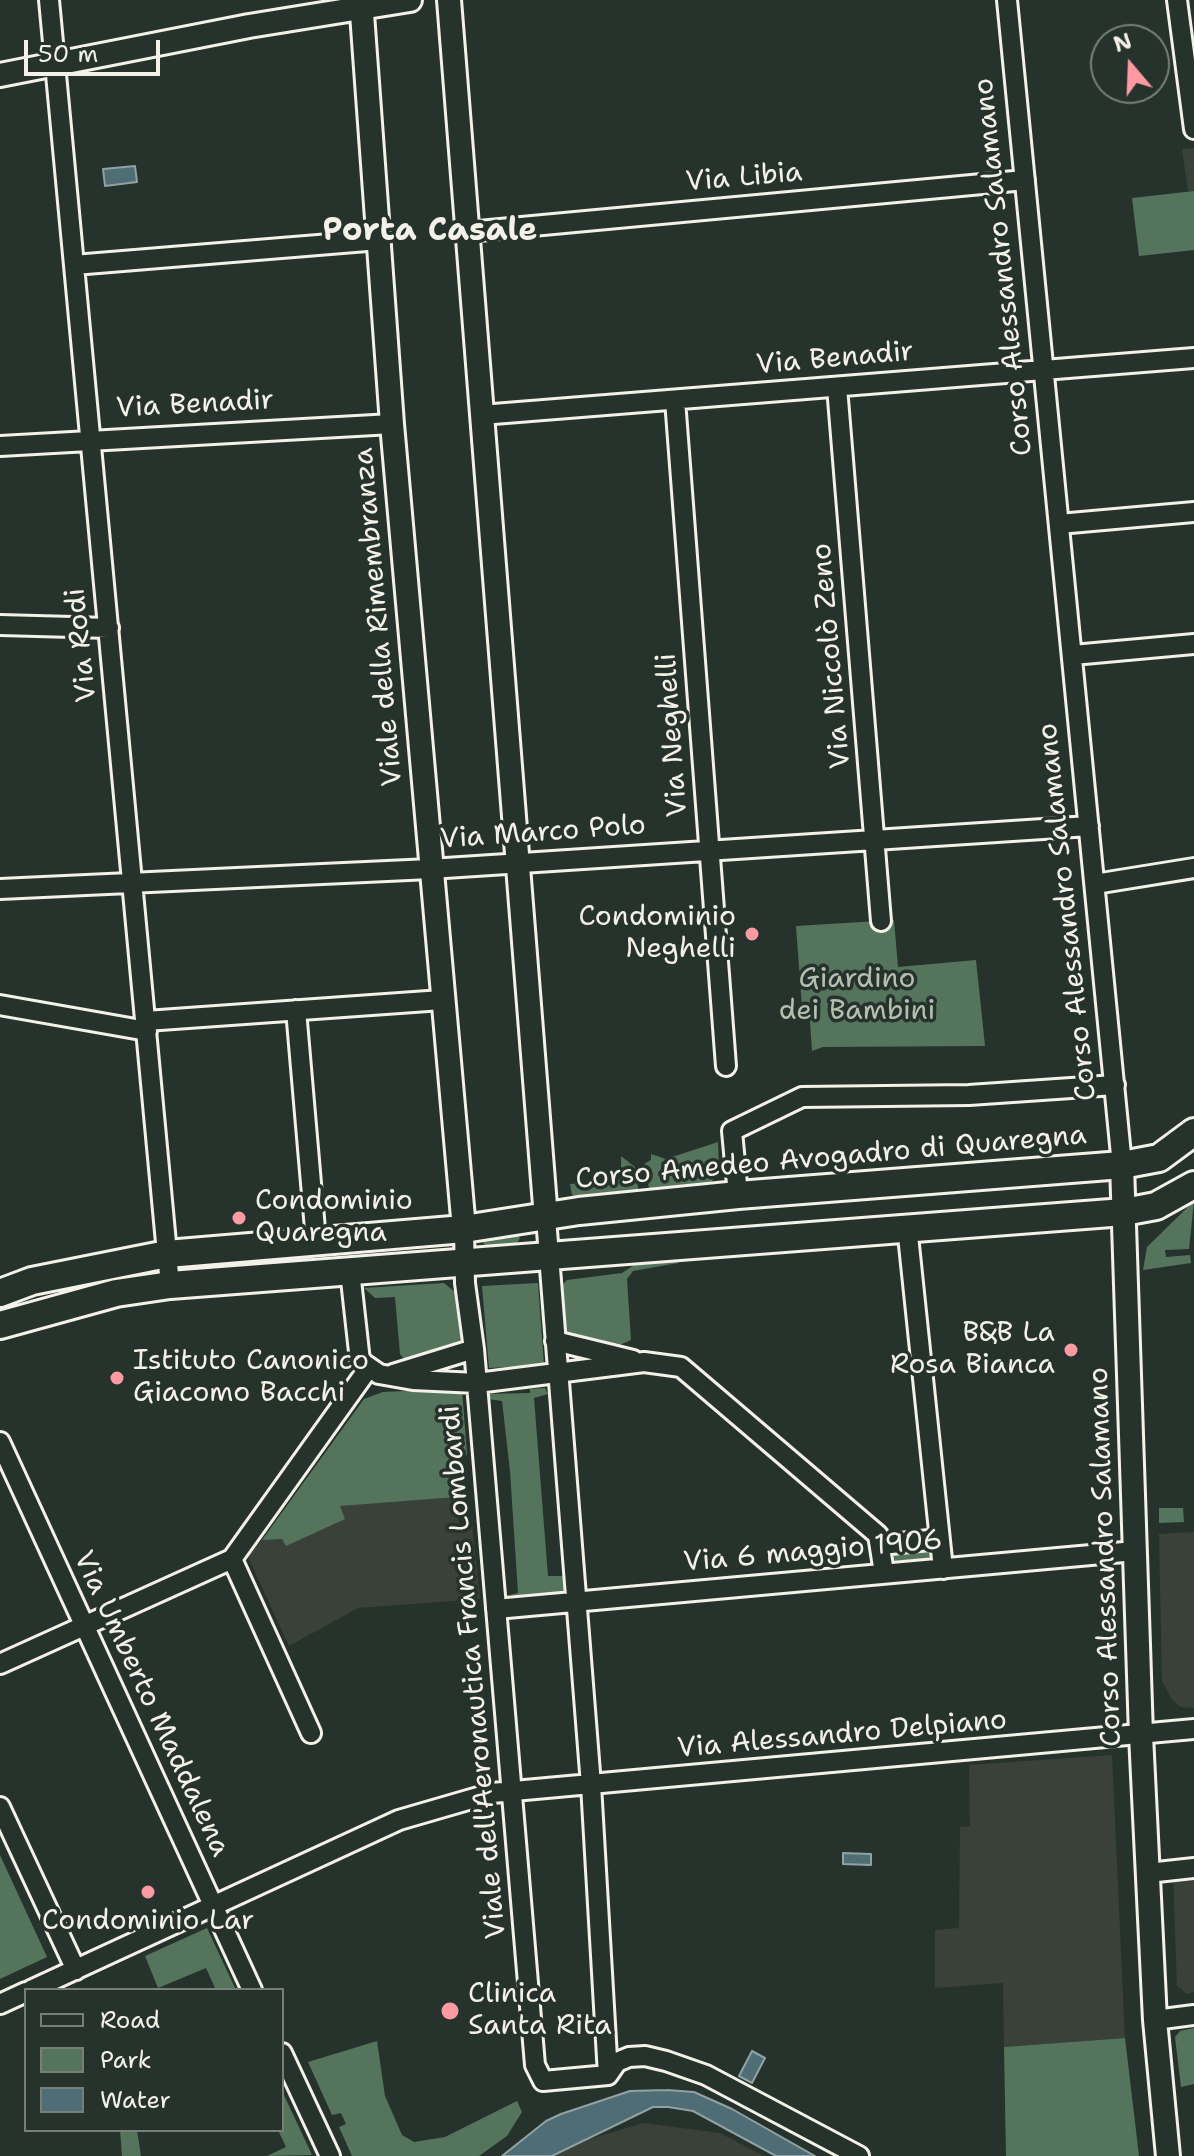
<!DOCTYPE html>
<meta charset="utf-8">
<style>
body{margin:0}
#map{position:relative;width:1194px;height:2156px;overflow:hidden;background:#26332d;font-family:"Shantell Sans",sans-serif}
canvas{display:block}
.legend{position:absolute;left:24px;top:1988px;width:260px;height:144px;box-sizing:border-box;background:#26332d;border:2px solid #787f78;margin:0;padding:10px 14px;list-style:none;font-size:24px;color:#f4f1e8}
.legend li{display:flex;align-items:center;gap:16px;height:40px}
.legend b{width:40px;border:2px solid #787f78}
.north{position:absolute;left:1090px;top:24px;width:80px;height:80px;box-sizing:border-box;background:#26332d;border:2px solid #787f78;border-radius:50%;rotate:341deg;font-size:22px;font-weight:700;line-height:32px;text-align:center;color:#f4f1e8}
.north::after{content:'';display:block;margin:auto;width:28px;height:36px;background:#ff9aa2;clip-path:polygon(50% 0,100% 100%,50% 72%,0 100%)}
.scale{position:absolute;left:24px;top:40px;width:136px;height:36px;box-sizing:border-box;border:4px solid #f4f1e8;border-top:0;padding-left:10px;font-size:24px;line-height:28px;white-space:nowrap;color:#f4f1e8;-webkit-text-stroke:6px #26332d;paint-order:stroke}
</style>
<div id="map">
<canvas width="1194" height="2156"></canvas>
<ul class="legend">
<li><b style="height:10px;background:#26332d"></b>Road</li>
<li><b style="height:22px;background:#55745c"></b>Park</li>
<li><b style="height:22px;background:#4f6d75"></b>Water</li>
</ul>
<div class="north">N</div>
<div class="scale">50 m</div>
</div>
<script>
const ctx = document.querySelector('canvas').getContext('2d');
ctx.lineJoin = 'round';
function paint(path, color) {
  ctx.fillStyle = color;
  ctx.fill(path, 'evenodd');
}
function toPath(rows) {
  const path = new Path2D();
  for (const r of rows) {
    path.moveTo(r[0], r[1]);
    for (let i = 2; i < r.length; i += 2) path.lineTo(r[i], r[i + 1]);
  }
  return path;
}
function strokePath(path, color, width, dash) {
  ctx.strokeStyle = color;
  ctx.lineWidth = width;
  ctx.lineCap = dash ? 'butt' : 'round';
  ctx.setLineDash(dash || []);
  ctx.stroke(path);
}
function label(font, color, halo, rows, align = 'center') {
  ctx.font = font + ' "Shantell Sans",sans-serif';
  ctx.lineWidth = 7;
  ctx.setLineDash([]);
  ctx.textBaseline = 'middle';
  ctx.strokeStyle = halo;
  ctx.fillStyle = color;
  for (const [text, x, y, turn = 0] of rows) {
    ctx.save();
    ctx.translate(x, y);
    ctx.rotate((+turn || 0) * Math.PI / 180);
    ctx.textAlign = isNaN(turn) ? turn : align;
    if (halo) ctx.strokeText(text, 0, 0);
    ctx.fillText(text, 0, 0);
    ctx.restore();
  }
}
const built = toPath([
 [1194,148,1194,191,1188,191,1182,149],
 [412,1390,467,1455,453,1457,456,1497,459,1524,472,1523,480,1599,358,1608,289,1646,247,1555,262,1540,364,1399,383,1392],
 [1194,1532,1194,1708,1192,1708,1181,1707,1172,1700,1162,1681,1159,1534],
 [1112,1755,1125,2038,1004,2047,1003,1983,935,1988,935,1930,959,1928,960,1827,970,1826,969,1765],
 [1194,1873,1194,1992,1187,1994,1177,1986,1173,1875],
 [643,2123,720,2133,764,2156,534,2156]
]);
const green = toPath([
 [1194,191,1194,250,1139,256,1132,198],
 [894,920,898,967,976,960,985,1046,823,1047,812,1051,809,1007,802,1007,796,926],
 [718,1142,719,1168,711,1183,650,1193,644,1164,651,1160,651,1154,666,1159],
 [621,1156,635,1167,639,1194,580,1199,572,1195,570,1184,621,1179],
 [1194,1201,1189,1249,1165,1250,1166,1257,1190,1255,1191,1263,1143,1270,1147,1247],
 [516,1233,520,1238,517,1243,485,1246,483,1242,483,1237],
 [677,1258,678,1263,633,1271,627,1279,631,1340,615,1347,570,1337,566,1332,561,1286,567,1280,622,1273,637,1263],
 [444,1283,460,1296,464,1339,413,1362,405,1360,400,1354,395,1297,375,1298,364,1288],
 [538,1283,544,1365,489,1368,482,1286],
 [462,1389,467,1455,453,1457,456,1497,340,1506,345,1519,286,1546,282,1539,262,1540,364,1399,383,1392],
 [530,1389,545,1388,548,1394,534,1398,548,1576,563,1576,564,1592,505,1596,518,1593,510,1471,502,1401,488,1399,487,1394,530,1393],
 [1159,1508,1183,1508,1184,1522,1159,1523],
 [930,1550,931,1559,893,1563,893,1553],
 [0,1855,47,1957,0,1979],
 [207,1928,236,1990,216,1990,206,1968,158,1988,145,1956],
 [1194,2028,1194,2084,1181,2087,1175,2037,1180,2031],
 [1125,2038,1139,2156,1006,2156,1004,2047],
 [377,2041,385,2096,402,2135,414,2142,445,2137,517,2101,522,2112,507,2136,479,2156,352,2156,339,2127,346,2124,341,2113,332,2115,308,2062],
 [282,2090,283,2093,312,2155,267,2156,286,2147,278,2130,282,2130],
 [120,2130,137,2130,141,2156,122,2156]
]);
const water = toPath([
 [135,166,137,182,105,186,103,169,135,166],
 [843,1853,871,1854,871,1865,843,1864,843,1853],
 [752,2051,765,2058,752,2083,739,2076,752,2051],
 [667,2090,694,2092,732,2109,815,2156,776,2156,693,2111,668,2107,653,2107,552,2156,502,2156,546,2121,561,2114,630,2091,667,2090]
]);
const minor = toPath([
 [49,0,170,1285],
 [1007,0,1122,1165],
 [1177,0,1194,129],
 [468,232,1025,180],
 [74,265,379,240],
 [837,387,881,921],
 [675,400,726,1066],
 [481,415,1194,358],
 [0,446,392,424],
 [1059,524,1194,512],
 [0,625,109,628],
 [1073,655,1194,644],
 [1095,884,1194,868],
 [0,889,430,869,1089,826],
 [0,1005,147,1031],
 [296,1010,316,1241],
 [146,1021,442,1000],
 [738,1195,732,1131,802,1097,969,1095,1115,1085],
 [546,1218,591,1785,608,2075],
 [907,1226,943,1569],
 [464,1229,465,1283,474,1349,535,2065,543,2081,608,2075,617,2062,629,2057,645,2056,666,2061,706,2075,859,2156],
 [350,1271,360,1361,379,1374,413,1380,477,1383,644,1362,681,1367,878,1535,884,1573],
 [555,1341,633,1360],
 [393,1374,474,1349],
 [0,1442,252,1990],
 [881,1545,939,1539],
 [232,1559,311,1733],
 [496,1609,1135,1551],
 [0,1664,232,1559,368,1369],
 [0,1807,76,1970],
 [1148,1873,1194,1868],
 [31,1990,399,1820,492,1793,1194,1729],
 [0,2004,26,1992],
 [1155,2020,1194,2015],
 [282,2053,330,2156]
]);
const tertiary = toPath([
 [361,0,392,424,464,1229],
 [449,0,546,1218],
 [0,75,249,26,410,0],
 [1122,1165,1141,1735,1155,2020,1168,2156]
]);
const secondary = toPath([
 [0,1293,32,1281,167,1254,464,1229,579,1211,738,1195,1122,1165,1159,1158,1194,1132],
 [0,1325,116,1293,170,1285,1124,1212,1156,1206,1194,1185]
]);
const markers = [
 [752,934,8,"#ff9aa2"],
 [239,1218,8,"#ff9aa2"],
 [1071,1350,8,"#ff9aa2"],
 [117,1378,8,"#ff9aa2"],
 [148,1892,8,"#ff9aa2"],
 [450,2011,10,"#ff9aa2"]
];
const streetNames = [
 ["Via Libia",744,178,-5],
 ["Corso Alessandro Salamano",1004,267,-96],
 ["Via Benadir",835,359,-5],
 ["Via Benadir",195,405,-3],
 ["Viale della Rimembranza",379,617,-95],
 ["Via Rodi",82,645,-96],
 ["Via Niccolò Zeno",832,656,-95],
 ["Via Neghelli",673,735,-94],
 ["Via Marco Polo",543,833,-4],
 ["Corso Alessandro Salamano",1068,912,-96],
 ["Corso Amedeo Avogadro di Quaregna",831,1158,-5],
 ["Via 6 maggio 1906",813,1552,-5],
 ["Corso Alessandro Salamano",1106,1557,-92],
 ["Viale dell'Aeronautica Francis Lombardi",474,1672,-95],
 ["Via Umberto Maddalena",151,1704,65],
 ["Via Alessandro Delpiano",842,1735,-5]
];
const poiNames = [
 ["Condominio",736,918,"right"],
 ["Neghelli",736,950,"right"],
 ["Condominio",255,1202],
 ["Quaregna",255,1234],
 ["B&B La",1055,1334,"right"],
 ["Rosa Bianca",1055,1366,"right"],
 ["Istituto Canonico",133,1362],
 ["Giacomo Bacchi",133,1394],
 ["Condominio Lar",148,1922,"center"],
 ["Clinica",468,1995],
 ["Santa Rita",468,2027]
];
const parkNames = [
 ["Giardino",857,980],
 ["dei Bambini",857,1012]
];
const quarterNames = [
 ["Porta Casale",430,232]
];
paint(built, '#3a4138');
paint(green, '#55745c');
paint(water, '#4f6d75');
strokePath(water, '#91a2a3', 2);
strokePath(minor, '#f4f1e8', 24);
strokePath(tertiary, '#f4f1e8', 28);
strokePath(secondary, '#f4f1e8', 32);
strokePath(minor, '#26332d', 18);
strokePath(tertiary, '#26332d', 22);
strokePath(secondary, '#26332d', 26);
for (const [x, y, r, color] of markers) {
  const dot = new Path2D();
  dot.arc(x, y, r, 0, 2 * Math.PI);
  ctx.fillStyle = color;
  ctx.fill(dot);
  strokePath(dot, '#26332d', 3);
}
label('28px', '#f4f1e8', '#26332d', streetNames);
label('28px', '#f4f1e8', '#26332d', poiNames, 'left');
label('28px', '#b4bfb0', '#26332d', parkNames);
label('bold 32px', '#f4f1e8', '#26332d', quarterNames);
</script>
